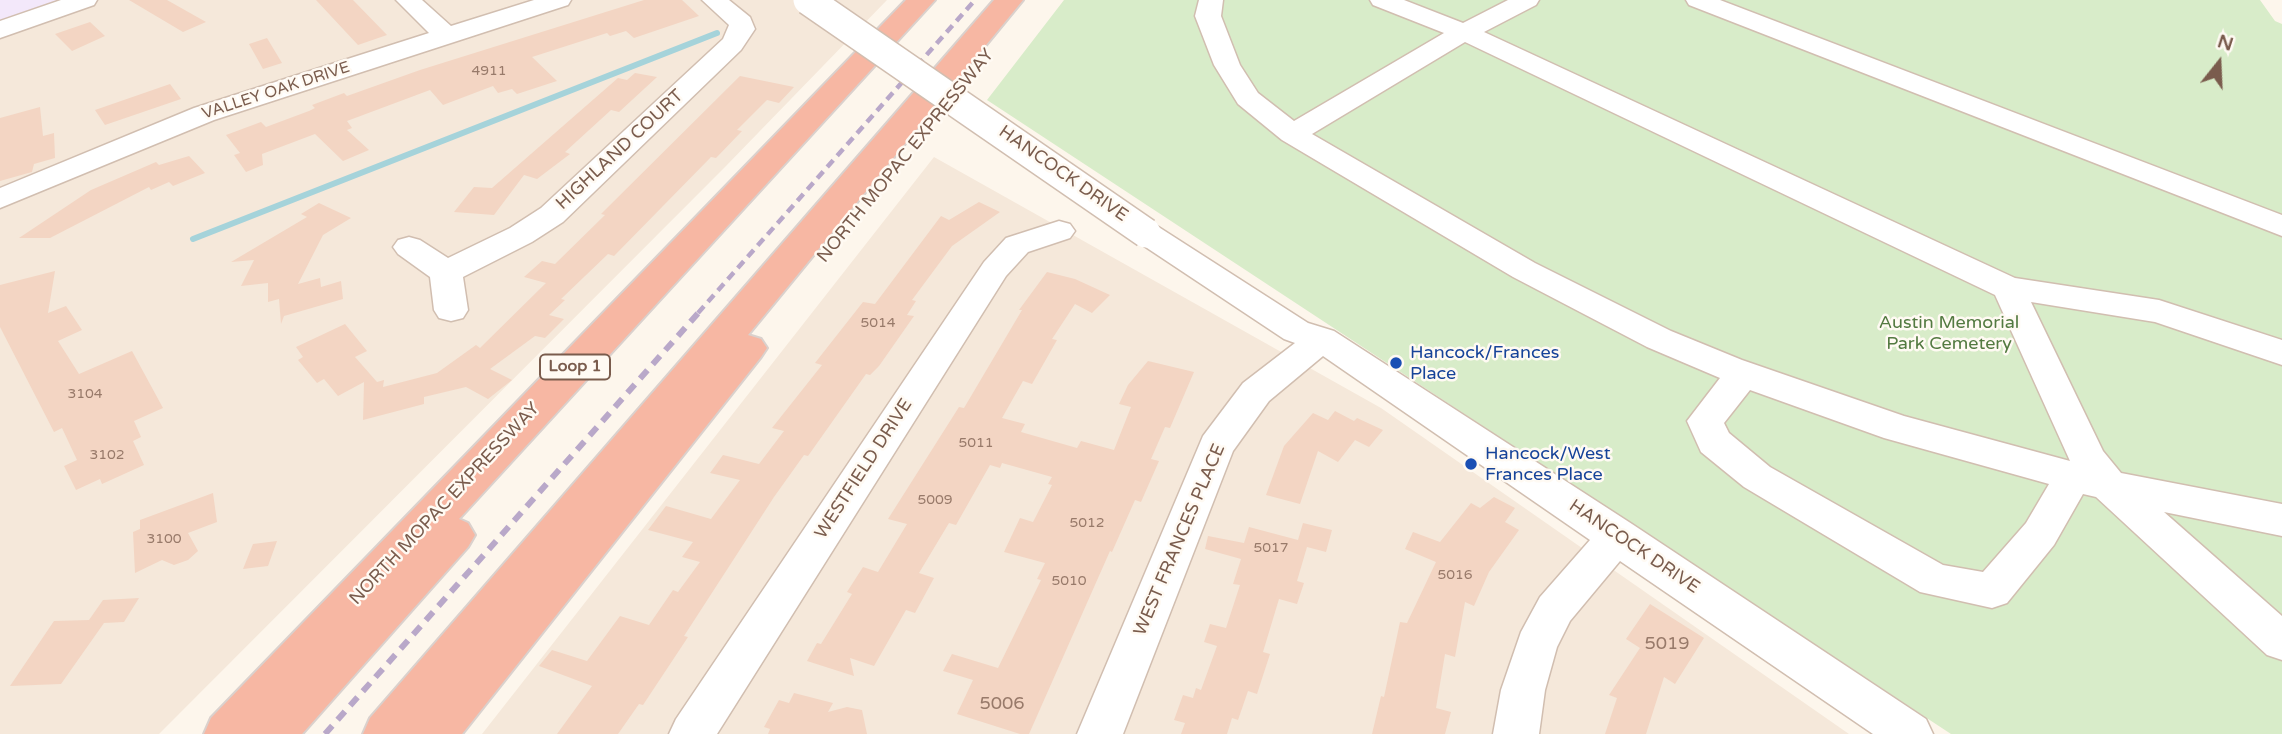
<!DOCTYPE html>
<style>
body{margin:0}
#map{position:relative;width:2282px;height:734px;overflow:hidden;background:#fdf6ec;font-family:"Varela Round",sans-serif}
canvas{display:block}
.north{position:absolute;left:2184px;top:28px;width:70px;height:70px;-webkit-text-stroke:5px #fffaf3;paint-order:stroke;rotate:18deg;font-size:19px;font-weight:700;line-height:28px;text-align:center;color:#7a5c4d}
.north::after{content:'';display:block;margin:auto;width:24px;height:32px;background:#7a5c4d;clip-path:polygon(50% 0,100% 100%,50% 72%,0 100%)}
</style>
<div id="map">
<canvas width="2282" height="734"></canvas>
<div class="north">N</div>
</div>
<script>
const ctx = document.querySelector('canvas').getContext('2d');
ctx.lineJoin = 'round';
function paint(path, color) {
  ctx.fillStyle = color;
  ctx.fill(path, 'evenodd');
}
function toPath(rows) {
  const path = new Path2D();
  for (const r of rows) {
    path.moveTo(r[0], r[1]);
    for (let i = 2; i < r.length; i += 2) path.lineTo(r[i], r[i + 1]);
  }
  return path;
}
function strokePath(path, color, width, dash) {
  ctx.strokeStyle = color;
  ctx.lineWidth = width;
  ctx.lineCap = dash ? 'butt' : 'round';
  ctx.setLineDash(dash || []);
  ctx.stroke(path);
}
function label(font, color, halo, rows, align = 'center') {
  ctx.font = font + ' "Varela Round",sans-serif';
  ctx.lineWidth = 5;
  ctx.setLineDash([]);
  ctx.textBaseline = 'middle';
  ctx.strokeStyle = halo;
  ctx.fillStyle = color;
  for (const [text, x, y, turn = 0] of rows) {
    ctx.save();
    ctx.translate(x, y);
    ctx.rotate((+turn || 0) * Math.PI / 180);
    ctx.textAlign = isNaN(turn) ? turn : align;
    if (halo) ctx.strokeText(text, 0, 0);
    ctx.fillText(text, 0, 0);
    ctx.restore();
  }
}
const residential = toPath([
 [0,0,887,0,726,166,159,734,0,734],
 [934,157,1381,408,1849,734,482,734]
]);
const education = toPath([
 [0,0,66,0,0,23]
]);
const green = toPath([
 [1064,0,2260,0,2275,21,2282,24,2282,734,1951,734,987,100]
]);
const stream = toPath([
 [193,239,717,33]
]);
const building = toPath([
 [129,0,167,0,206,22,183,32],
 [316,0,353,0,387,35,358,45],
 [644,0,682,0,699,16,634,38,626,31,610,36,607,33,532,57,557,81,517,94,512,89,498,93,493,86,443,105,430,90,347,121,352,128,347,130,369,150,343,161,315,134,262,154,263,165,246,172,234,155,240,153,226,135,261,122,266,127,309,111,315,108,312,105,344,93,347,96,420,70],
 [90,22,105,36,72,51,55,34],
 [267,38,282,63,263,69,249,44],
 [635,73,657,77,619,112,611,110,565,152,570,154,537,179,524,175,494,215,454,212,474,187,492,188,618,78,627,80],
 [740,76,794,87,779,103,767,100,737,130,742,131,716,158,711,157,614,256,608,254,561,299,565,300,549,315,564,319,545,338,535,336,490,369,512,380,488,399,466,387,424,397,424,404,363,420,364,382,338,396,324,379,317,383,298,360,303,357,296,347,345,324,367,351,355,357,377,382,384,380,383,387,437,373,476,345,480,348,546,283,524,277,542,261,555,264,605,215,601,214],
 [170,84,181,99,105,125,95,110],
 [40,107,43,136,54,133,55,158,34,164,32,172,0,181,0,118],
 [189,156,205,173,173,186,169,182,151,190,149,187,50,238,19,238,91,190,156,162,159,165],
 [979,202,1000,212,952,246,912,300,916,301,907,315,914,316,879,366,870,375,866,374,808,456,804,455,774,497,684,636,688,637,643,705,639,704,618,734,557,734,592,686,539,666,552,650,587,661,620,616,649,625,673,590,678,592,700,562,682,557,693,542,648,530,666,506,711,519,740,480,710,473,723,455,759,464,784,431,772,428,822,365,815,363,863,302,875,304,941,216,949,220],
 [319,203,351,218,323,235,298,284,320,278,321,287,341,281,343,299,284,316,281,324,279,299,268,302,268,283,241,286,254,260,231,262,307,217,301,214],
 [55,271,48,313,66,306,82,330,58,341,79,374,132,351,163,408,134,421,141,437,133,441,144,465,102,484,100,479,76,490,64,466,77,460,62,428,54,432,0,327,0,285],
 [1047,272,1075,279,1110,295,1092,313,1075,304,1052,339,1057,340,1032,384,1023,381,1002,418,1025,424,1021,432,1077,448,1081,441,1114,450,1131,407,1119,404,1128,385,1148,361,1194,372,1170,428,1165,427,1151,459,1159,461,1141,502,1135,500,1112,552,1110,551,1029,734,1020,734,957,714,973,680,943,671,952,654,998,668,1041,580,1037,579,1045,563,1004,552,1020,518,1033,522,1052,485,1048,484,1052,477,1002,463,1000,468,990,465,956,525,949,523,919,573,934,578,915,613,906,610,874,666,850,658,854,676,807,661,817,643,821,644,852,594,847,592,863,567,878,572,907,524,888,519,959,407,964,408,1022,310,1019,310],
 [1335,411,1354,421,1357,418,1383,430,1369,447,1355,440,1338,462,1318,451,1300,504,1266,495,1284,446,1313,413,1328,420],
 [213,493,217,522,188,533,198,551,188,560,174,565,162,560,135,573,133,532,140,529,140,520],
 [1494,497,1515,508,1505,522,1519,530,1489,572,1474,606,1465,602,1455,657,1445,654,1436,708,1451,712,1445,734,1372,734,1381,696,1384,697,1400,622,1407,623,1436,562,1405,549,1413,532,1440,542,1471,503,1480,508],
 [1303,523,1332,530,1326,552,1307,547,1297,581,1304,583,1297,604,1279,599,1263,652,1270,654,1257,694,1248,691,1238,720,1232,718,1227,734,1181,734,1185,723,1174,720,1183,695,1193,698,1196,688,1201,690,1217,646,1204,642,1210,624,1226,628,1240,585,1233,584,1241,559,1205,549,1208,536,1244,543,1249,527,1298,540],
 [277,541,268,566,243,569,253,544],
 [139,598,124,622,104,623,61,684,10,686,54,621,89,620,103,600],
 [1650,604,1704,638,1675,684,1664,677,1646,734,1605,734,1617,698,1609,695,1640,648,1626,639],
 [794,693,833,703,828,712,847,707,862,710,867,734,768,734,770,729,764,727,779,700,789,703]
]);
const minor = toPath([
 [61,0,97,0,94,5,0,38,0,21,61,0],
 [396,0,422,0,451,26,534,0,571,0,568,5,214,120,0,208,0,188,194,108,429,33,396,0],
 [702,0,729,0,750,17,755,29,741,50,563,222,532,242,463,277,468,310,463,318,451,321,439,318,434,310,430,277,398,254,393,247,398,240,409,237,420,240,448,258,510,228,541,208,723,39,729,25,702,0],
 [1199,0,1223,0,1221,16,1240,65,1258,93,1294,121,1444,33,1373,5,1370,0,1404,0,1463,23,1508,0,1539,0,1536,5,1484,32,2015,278,2159,300,2282,340,2282,365,2155,322,2031,302,2103,451,2121,473,2282,504,2282,536,2164,512,2282,616,2282,660,2267,655,2096,497,2083,494,2054,545,2007,603,1992,608,1920,592,1744,487,1701,452,1687,421,1720,378,1647,347,1513,277,1282,140,1238,104,1214,65,1195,16,1199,0],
 [1465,42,1995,295,2070,461,1904,416,1742,360,1671,331,1535,263,1312,134,1465,42],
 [1750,390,1884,438,2049,484,2026,523,1983,572,1943,565,1770,467,1729,433,1724,423,1750,390],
 [1686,0,1720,0,2282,215,2282,236,1689,5,1686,0],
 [1059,221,1070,224,1075,231,1070,238,1028,252,1006,276,717,734,669,734,676,719,984,262,1006,238,1059,221],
 [1146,223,1157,226,1308,323,1334,331,1632,524,1926,719,1933,734,1873,734,1620,561,1570,621,1557,647,1545,690,1539,734,1493,734,1501,690,1521,632,1540,597,1590,540,1323,356,1269,401,1233,451,1123,734,1077,734,1203,436,1243,383,1295,343,1284,339,1135,240,1130,233,1135,226,1146,223]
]);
const highway = toPath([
 [906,0,935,0,459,519,468,523,475,535,468,547,302,734,204,734,211,718,906,0],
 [994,0,1023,0,748,335,761,339,767,348,761,357,462,734,363,734,370,718,994,0]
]);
const railFar1 = toPath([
 [698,313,975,0]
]);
const rail = toPath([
 [325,734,700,311]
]);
const minorBridge = toPath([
 [808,0,1146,233]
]);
const markers = [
 [1396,363,7,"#1a4fb4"],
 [1471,464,7,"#1a4fb4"]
];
const numberNames = [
 ["4911",489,71],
 ["5014",878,323],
 ["3104",85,394],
 ["5011",976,443],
 ["3102",107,455],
 ["5009",935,500],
 ["5012",1087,523],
 ["3100",164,539],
 ["5017",1271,548],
 ["5016",1455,575],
 ["5010",1069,581]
];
const farStreetnames = [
 ["VALLEY OAK DRIVE",276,91,-18]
];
const shields = [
 [575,367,70]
];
const shieldNames = [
 ["Loop 1",575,367]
];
const streetNames = [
 ["HIGHLAND COURT",620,150,-43],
 ["NORTH MOPAC EXPRESSWAY",906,156,-51],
 ["HANCOCK DRIVE",1063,174,35],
 ["WESTFIELD DRIVE",864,469,-57],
 ["NORTH MOPAC EXPRESSWAY",445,504,-47],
 ["WEST FRANCES PLACE",1180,540,-67],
 ["HANCOCK DRIVE",1634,547,34]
];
const parkNames = [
 ["Austin Memorial",1949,323],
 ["Park Cemetery",1949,344]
];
const transitNames = [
 ["Hancock/Frances",1410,353],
 ["Place",1410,374],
 ["Hancock/West",1485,454],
 ["Frances Place",1485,475]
];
const nearNumbernames = [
 ["5019",1667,644],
 ["5006",1002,704]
];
paint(residential, '#f5e8da');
paint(education, '#f3e8fa');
paint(green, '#d8ecc9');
strokePath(stream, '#a5d3da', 6);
paint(building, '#f3d5c3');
strokePath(minor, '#d1beb0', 3);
strokePath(highway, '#dad1cd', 4);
paint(minor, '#fff');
paint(highway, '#f7b7a3');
strokePath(railFar1, '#b9a8c9', 4.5, [9, 6]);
strokePath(rail, '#b9a8c9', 6, [11, 8]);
strokePath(minorBridge, '#d1beb0', 32, []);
strokePath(minorBridge, '#fff', 29);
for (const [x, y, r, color] of markers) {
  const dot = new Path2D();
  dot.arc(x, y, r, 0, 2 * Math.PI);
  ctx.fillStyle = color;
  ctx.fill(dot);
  strokePath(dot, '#fffaf3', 2.5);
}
label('14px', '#987a6a', null, numberNames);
label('16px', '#7a5c4d', '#fffaf3', farStreetnames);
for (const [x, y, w] of shields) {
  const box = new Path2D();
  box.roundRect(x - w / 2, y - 12.5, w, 25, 5);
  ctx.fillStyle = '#fffaf3';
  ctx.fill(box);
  strokePath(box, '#7a5c4d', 2);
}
label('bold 16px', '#7a5c4d', null, shieldNames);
label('18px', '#7a5c4d', '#fffaf3', streetNames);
label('18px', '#537a41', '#fffaf3', parkNames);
label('18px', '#164399', '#fffaf3', transitNames, 'left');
label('18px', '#987a6a', null, nearNumbernames);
</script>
